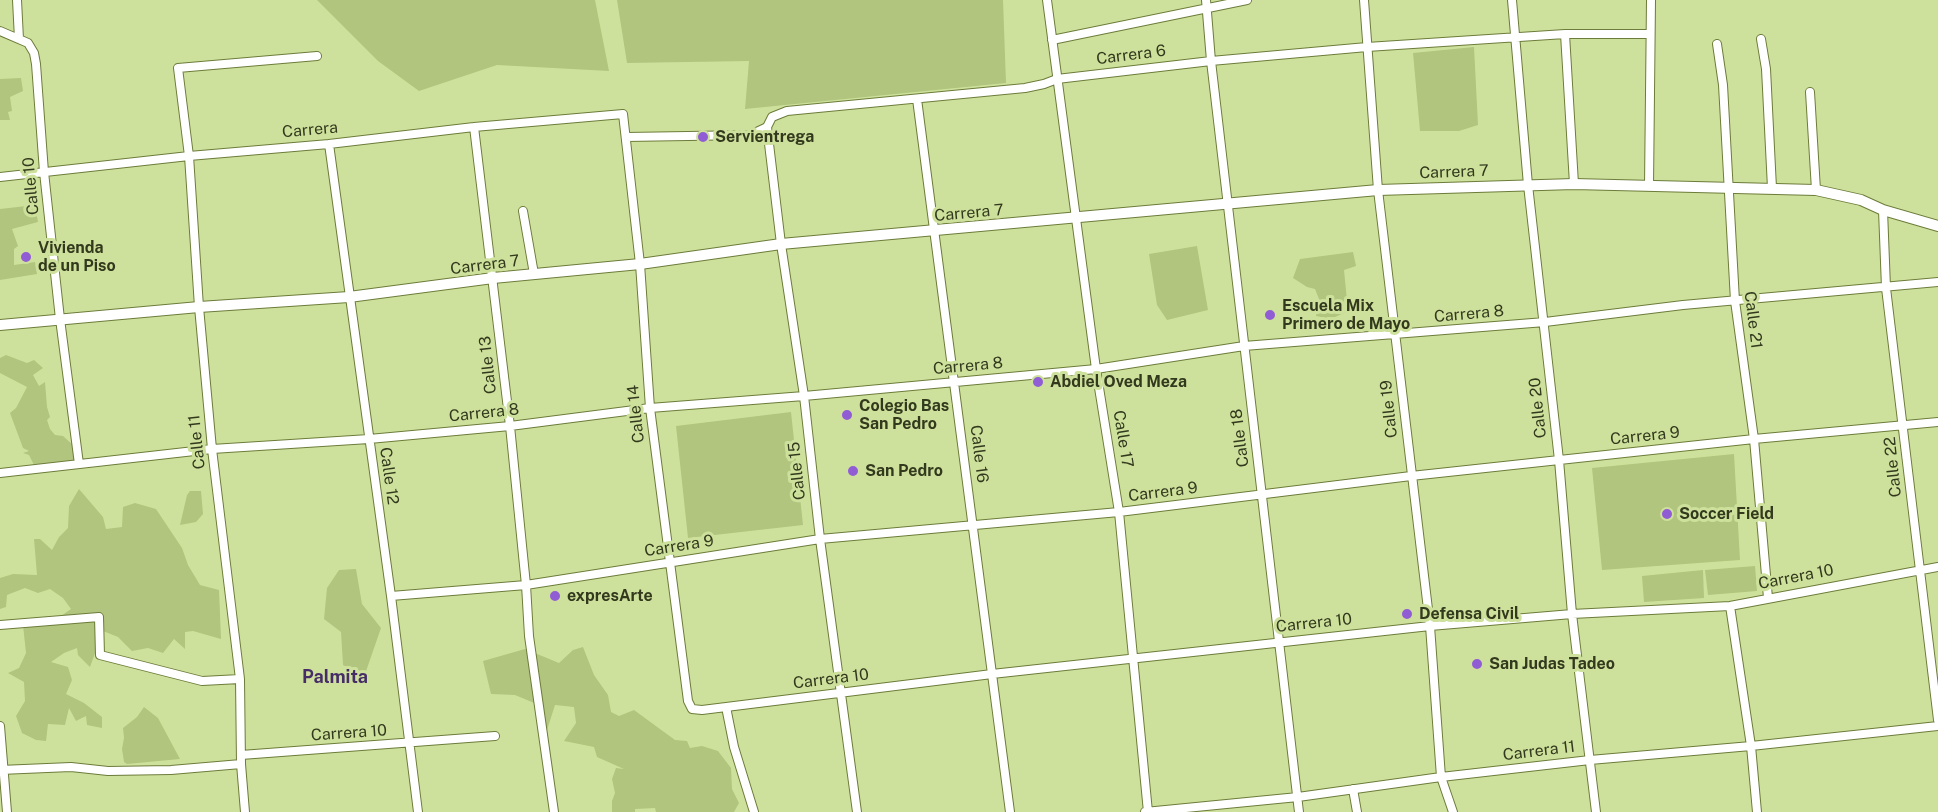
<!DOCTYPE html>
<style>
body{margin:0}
canvas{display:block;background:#cee19c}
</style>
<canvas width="1938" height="812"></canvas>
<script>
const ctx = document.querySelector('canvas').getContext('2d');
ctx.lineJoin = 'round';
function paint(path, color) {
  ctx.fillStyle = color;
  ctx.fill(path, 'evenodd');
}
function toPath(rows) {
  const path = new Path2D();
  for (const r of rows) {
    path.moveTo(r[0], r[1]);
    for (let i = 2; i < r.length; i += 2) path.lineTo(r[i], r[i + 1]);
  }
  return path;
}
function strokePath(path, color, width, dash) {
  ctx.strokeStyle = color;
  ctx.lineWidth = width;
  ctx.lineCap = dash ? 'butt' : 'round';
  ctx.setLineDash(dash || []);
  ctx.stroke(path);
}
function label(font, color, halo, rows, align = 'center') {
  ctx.font = font + ' "Public Sans",sans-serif';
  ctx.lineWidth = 6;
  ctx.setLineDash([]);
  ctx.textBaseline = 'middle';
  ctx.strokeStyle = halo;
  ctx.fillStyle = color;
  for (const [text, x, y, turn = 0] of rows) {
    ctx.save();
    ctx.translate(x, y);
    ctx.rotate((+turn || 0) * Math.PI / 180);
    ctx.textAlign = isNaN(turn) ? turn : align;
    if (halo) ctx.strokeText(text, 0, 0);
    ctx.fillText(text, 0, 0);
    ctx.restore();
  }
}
const green = toPath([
 [317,0,595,0,609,71,497,65,419,91,378,61],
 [617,0,1003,0,1006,83,745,109,749,61,627,63],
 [1474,47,1478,125,1459,131,1420,131,1413,53],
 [21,78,23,91,10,97,12,111,8,112,10,120,0,120,0,79],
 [35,205,38,222,12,229,18,246,14,249,14,265,35,262,37,274,0,280,0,209],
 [1197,246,1208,310,1167,320,1157,305,1149,254],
 [1353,252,1356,266,1344,270,1348,311,1331,319,1316,316,1319,299,1315,289,1307,287,1293,278,1300,259],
 [6,355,27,363,34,360,43,368,33,375,39,386,45,382,47,407,50,417,47,420,50,429,55,435,63,436,73,445,75,463,35,467,29,455,23,453,29,451,23,448,10,413,16,408,27,387,0,373,0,358],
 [791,412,803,525,688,538,676,426],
 [1734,454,1740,560,1602,570,1592,468],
 [79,489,103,517,106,529,122,527,123,507,135,503,156,509,182,548,188,565,200,585,219,590,221,639,193,631,185,632,185,649,174,639,163,653,148,648,132,651,118,637,103,631,90,667,78,655,77,648,64,653,51,662,68,667,72,680,66,694,84,703,102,717,102,728,87,725,86,716,76,721,69,708,65,725,48,724,46,741,36,740,22,733,16,716,25,701,24,682,8,673,19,668,26,653,23,625,61,616,71,609,63,598,50,589,38,593,25,588,7,595,6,607,0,609,0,578,13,574,37,575,34,539,40,539,52,550,59,537,68,528,69,506],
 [190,491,201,491,203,514,196,522,180,525,187,495],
 [1755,566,1757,591,1708,595,1705,570],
 [356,569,362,604,381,628,364,677,343,665,341,632,324,619,327,588,339,570],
 [1703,570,1704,598,1644,602,1642,576],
 [583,647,594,675,608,695,611,712,619,716,634,710,675,740,687,741,690,748,702,746,718,751,731,768,732,789,739,803,734,812,656,812,655,808,635,809,635,812,612,812,612,801,615,793,612,779,616,768,624,769,597,757,594,747,564,741,576,723,574,707,555,705,547,730,540,731,539,705,515,695,491,694,483,661,525,649,559,663,573,650],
 [144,707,158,718,180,759,127,764,124,762,122,749,124,738,123,728,137,717]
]);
const minor = toPath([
 [17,0,19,39],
 [1047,0,1096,369,1119,512,1148,812],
 [1206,0,1211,61,1299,812],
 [1364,0,1378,190,1430,626,1441,777,1453,812],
 [1512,0,1528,185,1559,460,1572,614,1596,812],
 [0,31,28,43,34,53,36,64,44,172,60,319,79,464],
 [1565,34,1574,184],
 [1761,39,1766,69,1772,188],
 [1052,40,1247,0],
 [1717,44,1723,85,1735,301,1754,439,1768,598],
 [1810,92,1816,190],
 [917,99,1010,812],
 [474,127,510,426,526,585,529,636,554,812],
 [767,127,781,244,804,396,820,539,857,812],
 [626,137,750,135,767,127,772,117,787,111,1025,88,1044,84,1057,79,1211,61,1367,47,1565,34,1650,34],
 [329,144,391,596,418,812],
 [0,177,189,156,329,144,474,127,623,114,640,264,650,408,688,701,692,709,702,710,992,674,1430,626,1572,614,1730,606,1938,567],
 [1649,186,1651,0],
 [1883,210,1886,288,1938,720],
 [523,211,534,274],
 [0,473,212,449,369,439,510,426,650,408,804,396,1096,369,1244,346,1545,322,1683,305,1938,282],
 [391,596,526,585,820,539,1119,512,1411,476,1754,439,1938,422],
 [1730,606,1751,746,1757,812],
 [0,625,99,617,100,655,202,681,240,679],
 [726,707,734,747,754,812],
 [0,726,7,812],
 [241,755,495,736],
 [0,770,71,767,108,771,171,770,241,764],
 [1353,789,1357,812],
 [245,812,241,764,240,679,212,449,199,307,189,156,178,68,317,56],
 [1145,812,1298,797,1441,777,1590,760,1751,746,1938,726]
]);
const tertiary = toPath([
 [0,325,199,307,349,297,493,278,640,264,781,244,1378,190,1574,184,1816,190,1861,200,1883,210,1938,226]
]);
const markers = [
 [703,137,6,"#915dd5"],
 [26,257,6,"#915dd5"],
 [1270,315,6,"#915dd5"],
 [1038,382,6,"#915dd5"],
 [847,415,6,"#915dd5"],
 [853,471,6,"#915dd5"],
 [1667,514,6,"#915dd5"],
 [555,596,6,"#915dd5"],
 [1407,614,6,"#915dd5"],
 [1477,664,6,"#915dd5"]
];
const streetNames = [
 ["Carrera 6",1131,55,-7],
 ["Carrera",310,130,-5],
 ["Carrera 7",1454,172,-2],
 ["Calle 10",31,186,-95],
 ["Carrera 7",969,213,-5],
 ["Carrera 7",485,265,-7],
 ["Carrera 8",1469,314,-5],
 ["Calle 21",1753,320,83],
 ["Calle 13",488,365,-96],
 ["Carrera 8",968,366,-5],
 ["Calle 20",1538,408,-96],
 ["Calle 19",1389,409,-96],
 ["Carrera 8",484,413,-6],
 ["Calle 14",636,414,-96],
 ["Carrera 9",1645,436,-6],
 ["Calle 18",1240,438,-97],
 ["Calle 17",1123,439,81],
 ["Calle 11",197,442,-96],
 ["Calle 16",979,454,83],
 ["Calle 22",1893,467,-96],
 ["Calle 15",797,471,-96],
 ["Calle 12",389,476,82],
 ["Carrera 9",1163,492,-7],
 ["Carrera 9",679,546,-9],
 ["Carrera 10",1796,577,-11],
 ["Carrera 10",1314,623,-6],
 ["Carrera 10",831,679,-7],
 ["Carrera 10",349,733,-4],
 ["Carrera 11",1539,751,-7]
];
const poiNames = [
 ["Servientrega",715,137],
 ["Vivienda",38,248],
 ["de un Piso",38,266],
 ["Escuela Mix",1282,306],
 ["Primero de Mayo",1282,324],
 ["Abdiel Oved Meza",1050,382],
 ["Colegio Bas",859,406],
 ["San Pedro",859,424],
 ["San Pedro",865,471],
 ["Soccer Field",1679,514],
 ["expresArte",567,596],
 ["Defensa Civil",1419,614],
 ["San Judas Tadeo",1489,664]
];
const neighbourhoodNames = [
 ["Palmita",335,677]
];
paint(green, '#b1c57e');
strokePath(minor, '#6c7c3a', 10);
strokePath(tertiary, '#6c7c3a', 12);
strokePath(minor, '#fff', 8);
strokePath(tertiary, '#fff', 10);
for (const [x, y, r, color] of markers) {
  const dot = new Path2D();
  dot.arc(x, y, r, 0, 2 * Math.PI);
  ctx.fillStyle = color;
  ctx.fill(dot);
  strokePath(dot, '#cee19c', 2);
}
label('16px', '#32391d', '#cee19c', streetNames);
label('bold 16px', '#32391d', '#cee19c', poiNames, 'left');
label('bold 18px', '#462d68', '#cee19c', neighbourhoodNames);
</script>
